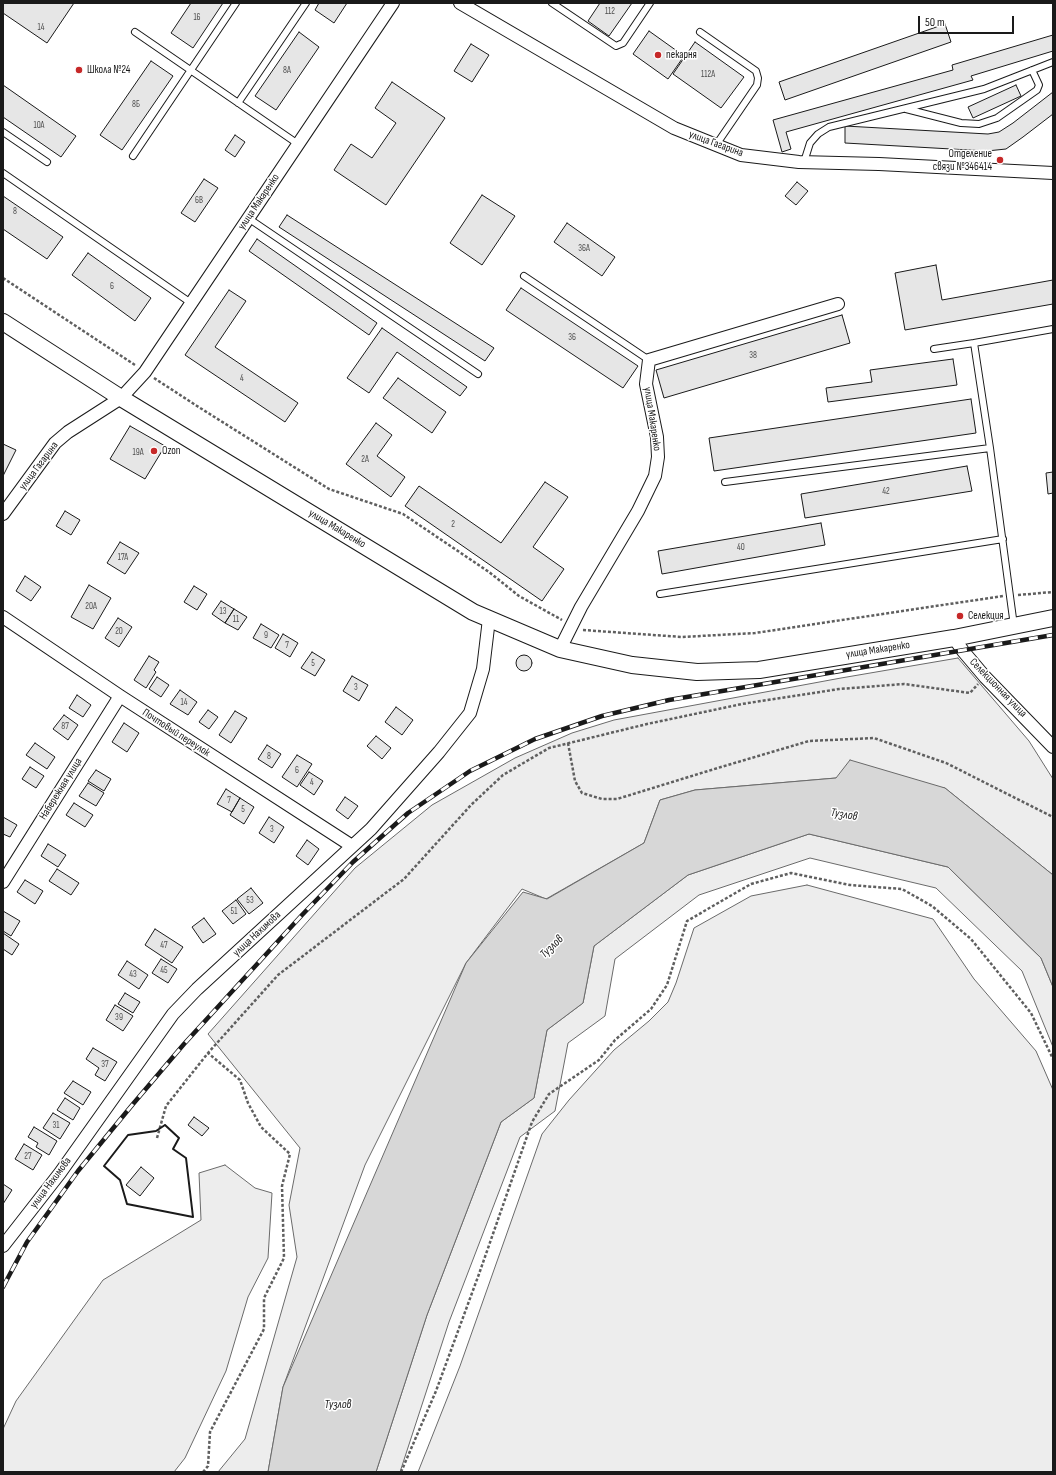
<!DOCTYPE html>
<meta charset="utf-8">
<style>
body{margin:0}
#map{position:relative;width:1056px;height:1475px;overflow:hidden;background:#fff;font-family:"Sofia Sans Condensed",sans-serif}
canvas{display:block}
.frame{position:absolute;inset:0;border:4px solid #1a1a1a;pointer-events:none}
.scale{position:absolute;left:918px;top:16px;width:96px;height:18px;box-sizing:border-box;border:2px solid #1a1a1a;border-top:0;padding-left:5px;font-size:12px;line-height:14px;white-space:nowrap;color:#1a1a1a;-webkit-text-stroke:3px #fff;paint-order:stroke}
</style>
<div id="map">
<canvas width="1056" height="1475"></canvas>
<div class="frame"></div>
<div class="scale">50 m</div>
</div>
<script>
const ctx = document.querySelector('canvas').getContext('2d');
ctx.lineJoin = 'round';
function paint(path, color) {
  ctx.fillStyle = color;
  ctx.fill(path, 'evenodd');
}
function toPath(rows) {
  const path = new Path2D();
  for (const r of rows) {
    if (r.length === 3) {
      path.moveTo(r[0] + r[2], r[1]);
      path.arc(r[0], r[1], r[2], 0, 2 * Math.PI);
      continue;
    }
    path.moveTo(r[0], r[1]);
    for (let i = 2; i < r.length; i += 2) path.lineTo(r[i], r[i + 1]);
  }
  return path;
}
function strokePath(path, color, width, dash) {
  ctx.strokeStyle = color;
  ctx.lineWidth = width;
  ctx.lineCap = dash ? 'butt' : 'round';
  ctx.setLineDash(dash || []);
  ctx.stroke(path);
}
function label(font, color, halo, rows, align = 'center') {
  ctx.font = font + ' "Sofia Sans Condensed",sans-serif';
  ctx.lineWidth = 3;
  ctx.setLineDash([]);
  ctx.textBaseline = 'middle';
  ctx.strokeStyle = halo;
  ctx.fillStyle = color;
  for (const [text, x, y, turn = 0] of rows) {
    ctx.save();
    ctx.translate(x, y);
    ctx.rotate((+turn || 0) * Math.PI / 180);
    ctx.textAlign = isNaN(turn) ? turn : align;
    if (halo) ctx.strokeText(text, 0, 0);
    ctx.fillText(text, 0, 0);
    ctx.restore();
  }
}
const built = toPath([
 [958,658,1029,741,1053,779,1053,875,945,788,836,778,695,790,660,800,644,843,546,899,522,889,466,963,365,1165,283,1387,268,1472,218,1472,245,1439,297,1257,289,1205,300,1148,208,1034,355,868,432,805,515,758,572,733,614,720,841,678,958,658],
 [809,834,948,867,1041,958,1053,987,1053,1047,1022,971,936,888,810,858,699,895,615,959,605,1016,568,1043,555,1111,520,1137,449,1322,400,1472,376,1472,427,1315,501,1122,534,1098,547,1030,583,1003,594,946,688,875,809,834],
 [807,885,933,919,974,979,1036,1051,1053,1090,1053,1472,418,1472,460,1366,542,1134,569,1100,614,1050,649,1021,668,1002,676,983,694,928,751,896,807,885],
 [225,1165,255,1188,272,1193,268,1258,248,1297,226,1371,185,1458,174,1472,3,1472,3,1429,16,1401,103,1280,201,1220,199,1173,225,1165]
]);
const water = toPath([
 [850,760,945,788,1053,875,1053,987,1041,958,948,867,809,834,688,875,594,946,583,1003,547,1030,534,1098,501,1122,427,1315,376,1472,268,1472,283,1387,466,963,523,892,547,899,644,843,660,800,695,790,836,778,850,760]
]);
const building = toPath([
 [3,3,74,3,47,43,3,13,3,3],
 [191,3,223,3,193,48,171,33,191,3],
 [319,3,347,3,334,23,315,10,319,3],
 [600,3,632,3,609,36,588,21,600,3],
 [945,24,951,42,785,100,779,82,945,24],
 [649,31,684,56,668,79,633,54,649,31],
 [299,32,319,47,276,110,255,96,299,32],
 [1053,35,1053,51,971,76,973,80,786,132,791,149,782,152,773,120,953,70,952,65,1053,35],
 [695,42,744,77,721,108,673,74,695,42],
 [471,44,489,55,472,82,454,71,471,44],
 [151,61,173,76,122,150,100,135,151,61],
 [392,82,445,118,386,205,334,170,351,144,372,158,396,123,375,108,392,82],
 [3,85,76,136,61,157,3,117,3,85],
 [1016,85,1021,96,973,118,968,107,1016,85],
 [1053,92,1053,114,1023,137,1006,149,987,151,845,143,845,126,988,134,999,132,1013,123,1053,92],
 [235,135,245,142,235,157,225,150,235,135],
 [204,179,218,188,195,222,181,213,204,179],
 [797,182,808,191,796,205,785,196,797,182],
 [482,195,515,216,482,265,450,243,482,195],
 [3,196,63,237,47,259,3,229,3,196],
 [287,215,494,348,485,361,279,227,287,215],
 [567,223,615,257,602,276,554,242,567,223],
 [257,239,377,323,369,335,249,251,257,239],
 [88,253,151,298,135,321,72,275,88,253],
 [936,265,942,300,1053,280,1053,304,905,330,895,273,936,265],
 [521,288,638,366,623,388,506,310,521,288],
 [229,290,246,301,215,347,298,403,285,422,185,355,229,290],
 [842,315,850,343,664,398,656,370,842,315],
 [382,328,467,387,460,396,397,352,369,393,347,378,382,328],
 [953,359,957,385,828,402,826,388,872,382,870,370,953,359],
 [398,378,446,412,432,433,383,398,398,378],
 [971,399,976,433,714,471,709,438,971,399],
 [376,423,392,435,377,456,405,477,391,497,346,464,376,423],
 [130,426,165,446,145,479,110,459,130,426],
 [3,444,16,450,3,476,3,444],
 [967,466,972,491,805,518,801,494,967,466],
 [1053,472,1053,493,1048,494,1046,473,1053,472],
 [545,482,568,497,533,547,564,569,542,601,405,506,419,486,501,543,545,482],
 [65,511,80,520,71,535,56,526,65,511],
 [821,523,825,545,662,574,658,551,821,523],
 [120,542,139,553,125,574,107,563,120,542],
 [25,576,41,587,31,601,16,591,25,576],
 [89,585,111,598,93,629,71,617,89,585],
 [194,586,207,594,197,610,184,602,194,586],
 [221,601,234,609,225,623,212,614,221,601],
 [234,609,247,617,238,630,225,623,234,609],
 [118,618,132,627,119,647,105,638,118,618],
 [261,624,279,635,271,648,253,638,261,624],
 [283,634,298,643,290,657,275,648,283,634],
 [312,652,325,660,315,676,301,668,312,652],
 [524,663,8],
 [149,656,159,662,154,670,156,672,146,688,134,680,149,656],
 [352,676,368,685,359,701,343,691,352,676],
 [157,677,169,685,161,697,149,689,157,677],
 [180,690,197,702,188,715,170,704,180,690],
 [77,695,91,705,83,717,69,708,77,695],
 [396,707,413,720,402,735,385,722,396,707],
 [208,710,218,717,209,729,199,722,208,710],
 [235,711,247,718,231,743,219,735,235,711],
 [64,715,78,725,68,740,53,729,64,715],
 [124,723,139,733,127,752,112,742,124,723],
 [376,736,391,748,382,759,367,746,376,736],
 [35,743,55,757,47,769,26,755,35,743],
 [267,745,281,754,272,768,258,759,267,745],
 [297,755,312,764,297,787,282,777,297,755],
 [30,767,44,776,36,788,22,779,30,767],
 [96,770,111,779,104,791,88,781,96,770],
 [309,772,323,781,314,795,300,785,309,772],
 [88,783,104,793,96,806,79,796,88,783],
 [226,789,240,798,232,812,217,804,226,789],
 [345,797,358,806,348,819,336,810,345,797],
 [240,798,254,807,244,824,230,815,240,798],
 [74,803,93,815,85,827,66,815,74,803],
 [3,817,17,825,10,837,3,834,3,817],
 [269,817,284,827,274,843,259,833,269,817],
 [307,840,319,849,308,865,296,856,307,840],
 [48,844,66,855,58,867,41,856,48,844],
 [57,869,79,883,71,895,49,881,57,869],
 [25,880,43,891,35,904,17,892,25,880],
 [251,888,263,903,249,914,237,899,251,888],
 [236,900,246,914,233,924,222,911,236,900],
 [3,911,20,921,11,936,3,931,3,911],
 [204,918,216,934,203,943,192,927,204,918],
 [155,929,183,947,172,963,145,945,155,929],
 [3,933,19,944,12,955,3,949,3,933],
 [161,959,177,969,168,983,152,973,161,959],
 [127,961,148,975,139,989,118,975,127,961],
 [125,993,140,1002,133,1013,118,1004,125,993],
 [115,1005,133,1016,123,1031,106,1020,115,1005],
 [93,1048,117,1062,105,1081,95,1075,99,1068,86,1059,93,1048],
 [73,1081,91,1092,83,1105,64,1093,73,1081],
 [65,1098,80,1108,73,1120,57,1110,65,1098],
 [53,1113,70,1123,60,1139,43,1128,53,1113],
 [194,1117,209,1128,202,1136,188,1125,194,1117],
 [34,1127,57,1141,49,1155,36,1147,38,1143,28,1137,34,1127],
 [24,1144,42,1155,33,1170,15,1159,24,1144],
 [141,1167,154,1178,140,1196,126,1185,141,1167],
 [3,1184,12,1190,3,1204,3,1184]
]);
const path = toPath([
 [3,278,135,365],
 [154,378,197,406,329,489,403,514,489,572,519,596,562,620],
 [1018,595,1053,592],
 [583,630,682,637,755,633,1003,596],
 [568,743,575,781,582,793,602,799,617,799,721,767,809,741,874,738,946,763,1053,817],
 [157,1138,166,1106,208,1053,278,975,404,879,471,805,503,775,549,748,647,724,742,704,839,689,904,684,970,693,978,684],
 [203,1472,208,1466,210,1432,264,1329,264,1298,284,1258,282,1186,290,1154,261,1127,248,1103,240,1080,208,1053],
 [401,1472,436,1391,479,1274,532,1122,549,1094,599,1060,615,1040,651,1009,667,985,687,921,751,884,791,873,850,885,902,889,932,906,971,939,1031,1013,1053,1059]
]);
const service = toPath([
 [552,3,616,46,623,43,650,3],
 [135,32,298,144],
 [700,32,756,71,758,78,757,85,716,145],
 [238,103,306,3],
 [906,109,961,123,979,124,997,118,1037,90,1039,85,1032,70],
 [3,132,47,162],
 [133,156,236,3],
 [804,162,810,143,818,134,829,127,984,89,1053,62],
 [3,173,191,303],
 [248,218,478,374],
 [524,276,649,360],
 [934,349,974,343],
 [725,482,990,448],
 [660,594,1003,539],
 [1014,626,990,448,974,343,1053,329]
]);
const minor = toPath([
 [460,3,674,128,741,155,799,162,879,164,1053,173],
 [3,514,55,443,68,432,121,398,145,372,393,3],
 [3,617,120,696,352,846],
 [954,638,963,651,985,677,1053,747],
 [560,649,581,607,638,511,655,476,658,457,657,437,646,384,649,360,838,304],
 [3,882,120,696],
 [3,1246,60,1173,173,1014,197,989,371,829,439,752,470,713,483,669,489,619]
]);
const secondary = toPath([
 [3,322,121,398,473,612,560,649,632,665,697,672,759,670,954,638,1053,618]
]);
const rail = toPath([
 [3,1287,27,1242,78,1171,133,1104,184,1044,302,915,353,862,408,813,470,771,535,739,602,716,669,700,1053,635]
]);
const wall = toPath([
 [165,1125,179,1138,173,1149,186,1158,193,1217,127,1204,120,1180,104,1166,128,1135,156,1131,165,1125]
]);
const markers = [
 [658,55,4,"#c62828"],
 [79,70,4,"#c62828"],
 [1000,160,4,"#c62828"],
 [154,451,4,"#c62828"],
 [960,616,4,"#c62828"]
];
const numberNames = [
 ["112",610,12],
 ["16",197,18],
 ["14",41,28],
 ["8А",287,71],
 ["112А",708,75],
 ["8Б",136,105],
 ["10А",39,126],
 ["6В",199,201],
 ["8",15,212],
 ["36А",584,249],
 ["6",112,287],
 ["36",572,338],
 ["38",753,356],
 ["4",242,379],
 ["19А",138,453],
 ["2А",365,460],
 ["42",886,492],
 ["2",453,525],
 ["40",741,548],
 ["17А",123,558],
 ["20А",91,607],
 ["13",223,612],
 ["11",236,620],
 ["20",119,632],
 ["9",266,636],
 ["7",287,646],
 ["5",313,664],
 ["3",356,688],
 ["14",184,703],
 ["87",65,727],
 ["8",269,757],
 ["6",297,771],
 ["4",312,783],
 ["7",229,801],
 ["5",243,810],
 ["3",272,830],
 ["53",250,901],
 ["51",234,912],
 ["47",164,946],
 ["45",164,971],
 ["43",133,975],
 ["39",119,1018],
 ["37",105,1065],
 ["31",56,1126],
 ["27",28,1157]
];
const poiNames = [
 ["пекарня",666,55],
 ["Школа №24",87,70],
 ["Отделение",992,154,"right"],
 ["связи №346414",992,167,"right"],
 ["Ozon",162,451],
 ["Селекция",968,616]
];
const streetNames = [
 ["улица Гагарина",716,144,20],
 ["улица Макаренко",259,202,-56],
 ["улица Макаренко",652,419,81],
 ["улица Гагарина",39,466,-53],
 ["улица Макаренко",337,529,31],
 ["улица Макаренко",878,650,-9],
 ["Селекционная улица",998,688,46],
 ["Почтовый переулок",176,733,33],
 ["Набережная улица",61,789,-58],
 ["улица Нахимова",257,934,-43],
 ["улица Нахимова",51,1183,-53]
];
const waterNames = [
 ["Тузлов",844,815,9],
 ["Тузлов",552,947,-45],
 ["Тузлов",338,1405]
];
paint(built, '#ededed');
strokePath(built, '#6a6a6a', 1);
paint(water, '#d7d7d7');
strokePath(water, '#6a6a6a', 1);
paint(building, '#e6e6e6');
strokePath(building, '#1a1a1a', 1);
strokePath(service, '#1a1a1a', 8);
strokePath(minor, '#1a1a1a', 14);
strokePath(secondary, '#1a1a1a', 18);
strokePath(path, '#5f5f5f', 2.5, [3, 2]);
strokePath(service, '#fff', 6);
strokePath(minor, '#fff', 12);
strokePath(secondary, '#fff', 16);
strokePath(rail, '#1a1a1a', 4.5);
strokePath(rail, '#fff', 3, [9]);
strokePath(wall, '#1a1a1a', 2);
for (const [x, y, r, color] of markers) {
  const dot = new Path2D();
  dot.arc(x, y, r, 0, 2 * Math.PI);
  ctx.fillStyle = color;
  ctx.fill(dot);
  strokePath(dot, '#fff', 1.5);
}
label('9px', '#4d4d4d', null, numberNames);
label('11px', '#1a1a1a', '#fff', poiNames, 'left');
label('11px', '#1a1a1a', '#fff', streetNames);
label('italic 12px', '#1a1a1a', '#fff', waterNames);
</script>
